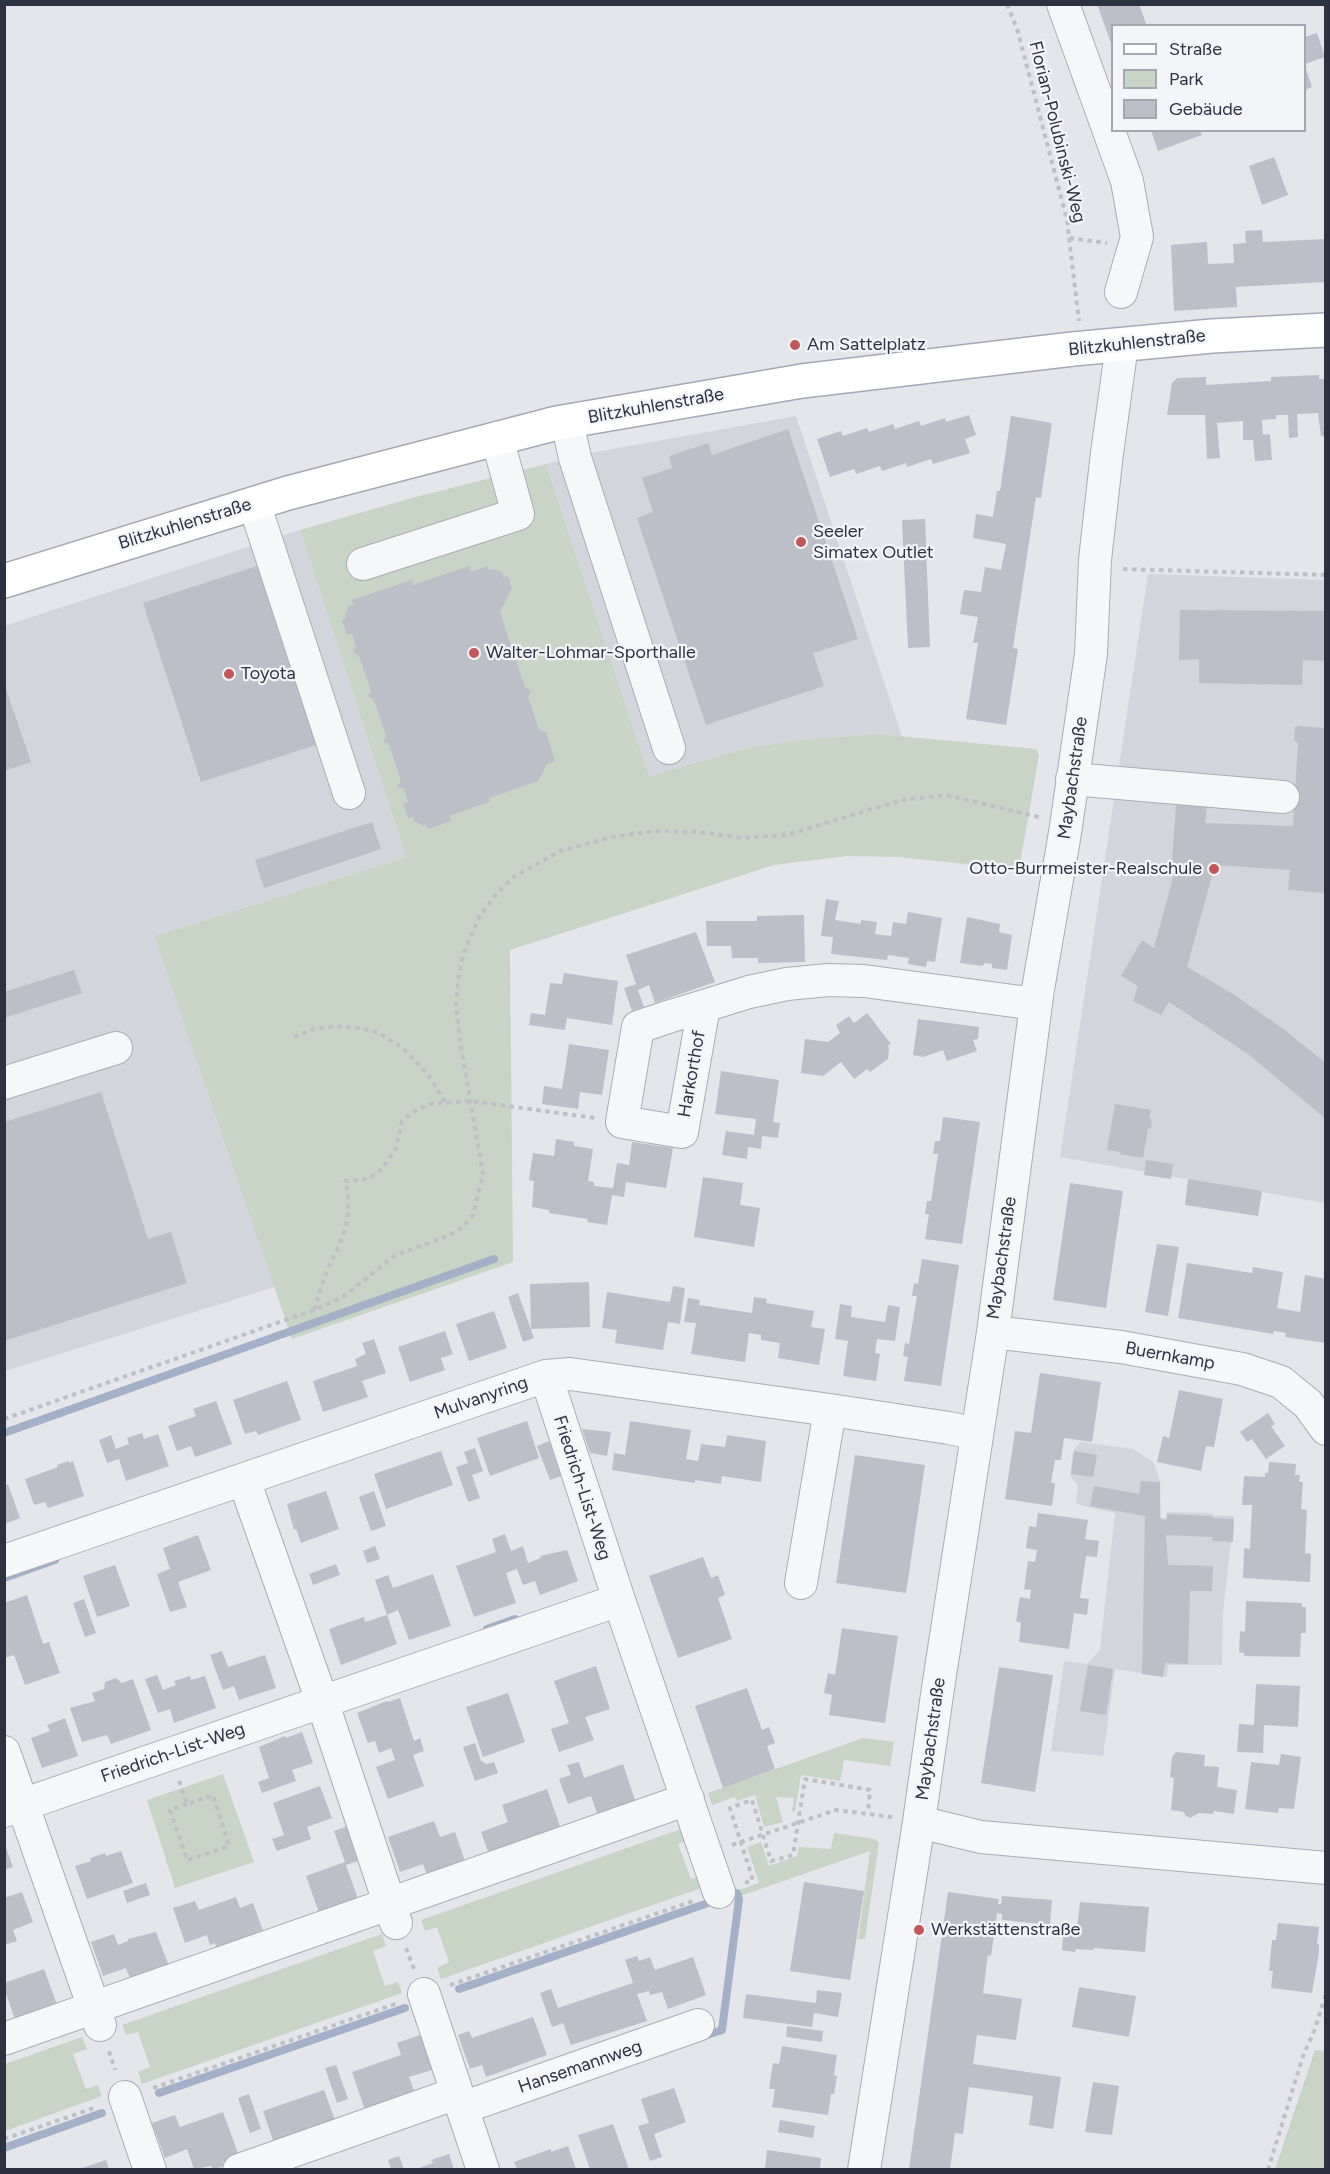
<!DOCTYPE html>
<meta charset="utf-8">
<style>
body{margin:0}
#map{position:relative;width:1330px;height:2174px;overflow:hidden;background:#e4e6eb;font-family:Figtree,sans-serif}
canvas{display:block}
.frame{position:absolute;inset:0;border:6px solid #2d3242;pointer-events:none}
.legend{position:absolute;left:1111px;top:24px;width:195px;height:108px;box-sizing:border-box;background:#f4f5f8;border:2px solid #a4a7af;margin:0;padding:8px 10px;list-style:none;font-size:18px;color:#2d3242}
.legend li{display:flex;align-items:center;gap:12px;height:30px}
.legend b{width:30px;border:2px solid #a4a7af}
</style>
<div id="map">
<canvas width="1330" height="2174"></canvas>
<div class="frame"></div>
<ul class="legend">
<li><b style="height:8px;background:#fff"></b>Straße</li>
<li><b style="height:16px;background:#c8d4c6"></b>Park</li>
<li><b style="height:16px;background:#bcbfc7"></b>Gebäude</li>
</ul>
</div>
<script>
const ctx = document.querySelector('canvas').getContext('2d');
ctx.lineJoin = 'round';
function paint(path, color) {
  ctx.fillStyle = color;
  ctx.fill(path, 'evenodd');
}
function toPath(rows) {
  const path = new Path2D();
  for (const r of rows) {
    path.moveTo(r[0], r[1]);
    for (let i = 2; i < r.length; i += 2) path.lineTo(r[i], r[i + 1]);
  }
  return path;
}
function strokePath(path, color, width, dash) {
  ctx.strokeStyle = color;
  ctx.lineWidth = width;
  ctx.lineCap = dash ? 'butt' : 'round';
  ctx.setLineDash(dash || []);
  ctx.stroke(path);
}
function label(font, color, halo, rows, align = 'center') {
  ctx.font = font + ' Figtree,sans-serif';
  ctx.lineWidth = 4.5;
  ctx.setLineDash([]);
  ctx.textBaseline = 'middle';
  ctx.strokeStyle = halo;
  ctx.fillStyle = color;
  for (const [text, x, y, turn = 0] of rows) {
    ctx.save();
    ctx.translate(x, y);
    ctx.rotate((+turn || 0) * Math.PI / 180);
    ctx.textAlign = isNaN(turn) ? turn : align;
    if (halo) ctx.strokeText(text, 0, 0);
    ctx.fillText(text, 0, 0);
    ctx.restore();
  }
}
const built = toPath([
 [796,416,902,736,878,734,807,739,747,748,649,776,546,464,585,454],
 [300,530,406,857,154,936,275,1287,5,1371,4,626],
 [1148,574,1325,580,1325,1203,1060,1157],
 [1080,1442,1133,1449,1153,1462,1160,1481,1161,1518,1166,1518,1166,1512,1212,1513,1212,1515,1234,1516,1223,1612,1222,1665,1168,1665,1167,1677,1115,1669,1103,1756,1051,1751,1064,1661,1087,1664,1100,1650,1115,1513,1076,1504,1078,1485,1070,1476,1073,1451]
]);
const green = toPath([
 [546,464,649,776,747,748,807,739,878,734,1036,749,1039,755,1019,870,900,857,848,856,774,865,510,950,513,1262,292,1339,154,936,406,857,300,530,412,498],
 [863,1738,894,1742,890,1766,844,1760,840,1781,801,1775,795,1812,792,1811,794,1798,776,1797,783,1822,764,1827,755,1795,737,1801,735,1797,712,1805,708,1793],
 [223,1774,254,1862,175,1888,147,1800],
 [687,1827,691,1839,678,1844,691,1879,703,1875,707,1886,441,1979,437,1968,449,1962,437,1927,425,1931,421,1920],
 [834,1833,875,1839,879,1843,865,1939,858,1939,870,1851,460,1993,458,1987,759,1883,747,1847,761,1842,769,1866,797,1856,799,1847,831,1849],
 [382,1934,386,1946,373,1951,385,1986,398,1982,402,1993,142,2084,138,2072,150,2067,138,2032,126,2035,122,2025],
 [82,2037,87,2049,73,2054,86,2089,98,2085,102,2096,5,2131,5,2064],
 [1315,2050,1325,2051,1325,2169,1275,2169]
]);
const stream = toPath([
 [4,1433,494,1259],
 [4,1578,55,1560],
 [487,1629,515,1619],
 [459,1989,737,1893,739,1899,722,2030,701,2037],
 [159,2093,405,2008],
 [4,2148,102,2113]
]);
const building = toPath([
 [1097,4,1139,4,1147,26,1112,26,1112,46],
 [1317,33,1325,57,1305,64,1305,37],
 [1305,66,1312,87,1305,90],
 [1151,130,1200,130,1202,135,1158,151],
 [1274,157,1288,195,1262,205,1249,166],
 [1262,230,1263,242,1326,239,1326,282,1236,287,1237,307,1174,311,1171,245,1207,242,1208,264,1234,263,1233,244,1246,243,1245,231],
 [1319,375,1319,379,1326,379,1326,436,1321,436,1318,413,1297,414,1298,437,1289,438,1288,415,1276,415,1276,419,1262,420,1263,435,1270,434,1272,460,1255,461,1253,440,1243,440,1243,421,1217,423,1220,458,1207,459,1205,415,1167,415,1172,383,1177,378,1206,377,1206,385,1271,381,1271,377],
 [969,415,976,435,965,439,970,453,933,464,931,459,907,467,906,463,882,471,880,466,856,474,854,469,830,477,817,439,841,431,843,436,867,428,869,432,893,424,895,429,919,421,921,426,945,418,946,422],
 [1011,416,1052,423,1041,498,1036,497,1032,523,1013,648,1018,649,1006,725,966,719,978,643,973,643,978,617,960,614,964,590,981,592,985,567,1001,570,1006,544,973,538,976,514,993,517,997,491,1000,491],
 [788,429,858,639,813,653,824,686,706,725,637,518,653,512,642,478,672,468,669,456,708,443,712,455],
 [925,519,930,647,908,648,902,520],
 [257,566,316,745,201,782,143,603],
 [469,566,471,572,488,566,489,570,493,569,503,573,503,577,508,576,512,588,500,612,511,646,516,649,514,655,525,687,531,691,528,697,539,730,546,732,555,761,547,764,538,781,489,798,489,802,449,816,451,821,428,829,426,824,423,826,414,821,413,817,408,818,403,804,408,802,404,789,397,787,401,780,389,745,383,742,386,736,374,700,368,696,371,691,359,656,353,652,356,646,352,634,347,635,342,620,346,618,345,615,349,606,353,605,352,600,412,580,413,585],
 [1180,610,1325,611,1324,661,1303,660,1302,685,1199,683,1199,659,1179,660],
 [4,683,31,762,4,771],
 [1298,726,1326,728,1326,893,1288,890,1290,870,1215,865,1187,967,1233,994,1282,1028,1326,1063,1326,1119,1248,1054,1169,1002,1161,1015,1133,1001,1138,986,1121,976,1142,940,1154,948,1177,863,1172,862,1176,805,1207,807,1205,823,1293,826,1298,743,1294,740,1295,727],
 [372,822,381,849,264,888,255,860],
 [826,899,839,901,835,920,861,924,861,920,877,922,875,934,891,936,893,922,906,924,908,912,942,918,935,962,927,961,926,967,908,964,909,958,888,955,887,960,831,954,833,937,821,936],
 [804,915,805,962,758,963,758,958,732,958,731,946,707,946,706,921,757,921,757,916],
 [967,917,1000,924,999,932,1012,935,1007,970,992,968,992,964,984,963,983,966,960,963],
 [696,932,715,982,655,1003,649,985,638,990,644,1007,632,1011,624,988,636,984,626,955],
 [74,970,82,993,4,1018,4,992],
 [564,973,618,981,612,1025,567,1018,565,1030,529,1025,531,1013,545,1015,550,983,562,984],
 [867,1013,891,1044,888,1045,889,1050,888,1059,870,1072,867,1069,854,1079,841,1062,823,1076,801,1073,805,1039,828,1042,840,1033,836,1025,849,1016,854,1023],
 [918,1019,979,1027,978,1039,973,1040,977,1051,947,1061,943,1050,923,1057,913,1055],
 [569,1044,609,1050,602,1095,580,1092,578,1109,542,1104,544,1086,562,1089],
 [721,1071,779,1080,773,1122,780,1123,778,1138,762,1136,761,1149,748,1147,747,1159,722,1155,726,1131,754,1135,756,1119,715,1114],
 [101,1092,148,1239,171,1232,187,1283,4,1341,4,1122],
 [1115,1104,1151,1110,1149,1119,1152,1119,1151,1129,1148,1128,1143,1158,1120,1154,1121,1152,1107,1150],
 [943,1117,980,1122,962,1244,925,1239,929,1214,925,1214,927,1201,931,1201,938,1154,933,1154,935,1141,940,1141],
 [556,1139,574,1142,574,1146,593,1149,588,1181,594,1182,594,1186,613,1188,617,1163,629,1165,632,1142,673,1148,666,1188,626,1182,624,1197,612,1195,607,1225,587,1222,588,1219,549,1213,549,1210,532,1207,534,1181,529,1180,533,1153,554,1156],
 [1146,1160,1173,1164,1171,1179,1144,1175],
 [703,1177,743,1183,740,1205,760,1208,754,1247,694,1237],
 [1188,1179,1262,1191,1258,1216,1185,1205],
 [1070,1183,1123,1191,1106,1308,1053,1300],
 [1157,1244,1179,1247,1168,1316,1145,1312],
 [922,1259,959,1265,941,1386,904,1381,908,1357,903,1356,905,1343,909,1344,917,1296,912,1296,914,1283,918,1284],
 [1187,1263,1252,1273,1253,1267,1283,1272,1277,1308,1300,1312,1305,1275,1326,1279,1326,1343,1285,1337,1286,1333,1274,1331,1273,1334,1178,1318],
 [589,1282,590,1327,531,1329,530,1284],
 [673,1286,685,1288,680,1324,668,1322,663,1350,615,1343,617,1330,602,1328,607,1292,670,1302],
 [518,1293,534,1338,523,1342,508,1297],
 [754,1297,767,1299,766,1303,814,1311,811,1327,825,1329,819,1365,778,1358,780,1343,761,1340,761,1335,749,1333,745,1362,691,1354,696,1323,684,1322,688,1298,700,1300,699,1305,752,1313],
 [840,1304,852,1306,851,1317,885,1322,888,1305,900,1307,895,1341,877,1339,875,1353,880,1354,876,1381,843,1376,848,1341,835,1339],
 [494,1311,507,1348,469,1361,456,1324],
 [445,1331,453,1354,441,1358,445,1370,410,1382,398,1347],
 [374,1339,386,1373,362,1381,368,1397,323,1412,313,1381,357,1366,355,1359,366,1354,362,1343],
 [1040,1373,1101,1382,1092,1442,1064,1438,1061,1460,1055,1460,1051,1483,1055,1483,1052,1506,1005,1499,1015,1431,1031,1433],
 [287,1381,301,1420,258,1435,256,1431,245,1434,233,1400],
 [1179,1390,1223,1399,1214,1447,1206,1446,1201,1471,1157,1462,1163,1436,1169,1438],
 [216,1401,232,1444,195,1457,191,1446,177,1451,168,1426,196,1416,193,1409],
 [1268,1413,1275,1424,1271,1426,1285,1446,1266,1459,1252,1439,1247,1442,1240,1432],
 [527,1421,539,1458,490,1476,477,1438],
 [630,1421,691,1430,686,1459,698,1461,701,1444,725,1447,727,1435,766,1441,761,1482,722,1476,721,1484,695,1480,695,1483,612,1470,614,1453,625,1455],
 [582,1429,611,1432,607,1456,590,1453],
 [142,1433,144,1439,158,1434,169,1466,126,1481,119,1459,107,1463,99,1440,111,1435,116,1449,129,1444,127,1438],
 [549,1441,561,1476,550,1480,537,1446],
 [475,1448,483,1471,472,1475,480,1498,468,1502,456,1467,468,1463,464,1452],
 [441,1451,453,1485,386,1509,374,1474],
 [1074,1451,1097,1455,1093,1477,1071,1474],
 [855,1455,925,1465,906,1593,836,1583],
 [69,1461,69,1463,73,1461,84,1496,48,1508,45,1502,34,1505,25,1479,58,1467,57,1465],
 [1269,1462,1296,1464,1295,1475,1300,1475,1299,1482,1303,1482,1301,1509,1307,1510,1305,1553,1311,1554,1310,1582,1243,1578,1244,1548,1250,1549,1252,1505,1242,1505,1244,1476,1265,1477,1265,1473,1268,1473],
 [1141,1481,1160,1482,1160,1519,1167,1520,1167,1514,1213,1516,1213,1518,1234,1519,1233,1542,1212,1541,1213,1537,1166,1535,1168,1565,1213,1566,1212,1591,1190,1591,1188,1664,1165,1663,1163,1677,1142,1674,1145,1516,1090,1506,1094,1486,1139,1494],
 [8,1484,20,1518,4,1524,4,1486],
 [326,1491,339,1529,301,1543,296,1529,294,1530,287,1504],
 [374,1491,386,1526,371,1531,359,1497],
 [1038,1513,1088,1520,1085,1539,1099,1541,1097,1557,1086,1556,1080,1598,1089,1599,1087,1615,1074,1613,1069,1649,1019,1642,1021,1623,1016,1621,1020,1597,1030,1599,1031,1590,1024,1589,1028,1561,1035,1562,1037,1550,1026,1548,1029,1526,1036,1527],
 [505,1534,511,1551,523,1546,528,1563,541,1558,540,1556,567,1550,578,1581,540,1595,535,1581,523,1585,517,1569,506,1573,516,1603,474,1617,456,1566,496,1552,492,1539],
 [198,1535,211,1570,178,1582,187,1607,170,1612,157,1574,170,1569,163,1548],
 [375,1546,380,1559,367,1563,363,1551],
 [703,1557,711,1578,718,1575,725,1595,718,1598,732,1639,678,1658,649,1576],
 [336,1564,340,1575,313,1585,309,1574],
 [115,1565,130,1606,97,1617,83,1576],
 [433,1574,451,1626,409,1640,398,1610,387,1615,375,1580,388,1575,393,1588],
 [27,1595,43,1644,49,1642,60,1673,25,1685,14,1655,4,1658,4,1603],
 [84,1599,96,1633,85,1637,73,1603],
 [1246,1601,1302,1603,1302,1607,1306,1607,1306,1633,1301,1633,1300,1657,1244,1656,1244,1653,1239,1652,1240,1631,1245,1632],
 [387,1615,397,1644,341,1665,329,1629,364,1617,365,1622],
 [842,1628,898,1636,885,1723,829,1715,832,1695,824,1693,828,1673,835,1675],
 [222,1651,228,1667,265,1655,276,1688,239,1700,234,1686,223,1690,210,1655],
 [1088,1665,1113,1669,1106,1715,1080,1711],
 [596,1666,610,1709,585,1717,594,1740,559,1752,551,1729,569,1723,554,1681],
 [999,1667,1053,1675,1035,1792,981,1783],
 [157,1675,163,1690,176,1685,174,1681,190,1676,191,1680,205,1676,216,1708,174,1723,170,1709,158,1713,145,1679],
 [116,1678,122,1683,133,1679,151,1730,111,1744,107,1735,82,1742,70,1708,95,1701,92,1693,104,1689,105,1682],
 [1256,1684,1300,1686,1298,1727,1264,1725,1263,1753,1237,1752,1239,1724,1254,1725],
 [747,1688,762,1730,769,1727,775,1743,767,1746,775,1769,723,1788,695,1706],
 [508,1693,525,1742,483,1757,466,1707],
 [400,1698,414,1741,420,1738,424,1751,413,1755,424,1786,388,1799,376,1767,395,1760,391,1748,379,1753,375,1741,368,1743,357,1713,387,1701,388,1702],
 [65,1718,78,1756,42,1768,31,1738,50,1731,47,1725],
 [302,1732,313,1763,292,1770,296,1781,262,1793,258,1782,269,1778,259,1747,285,1736,286,1738],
 [475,1743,481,1761,487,1764,494,1762,498,1773,475,1781,463,1747],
 [1176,1752,1205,1755,1204,1766,1219,1767,1217,1787,1237,1790,1234,1814,1214,1811,1213,1814,1199,1813,1190,1818,1185,1815,1184,1812,1171,1810,1174,1778,1170,1777,1172,1757],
 [1281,1754,1301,1757,1294,1809,1279,1808,1278,1813,1245,1809,1251,1762,1279,1765],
 [579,1762,584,1778,623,1764,636,1803,598,1816,591,1796,568,1804,559,1779,571,1775,567,1765],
 [320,1786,332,1818,307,1827,311,1839,277,1851,272,1839,284,1835,273,1803],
 [547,1789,563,1835,489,1855,481,1832,508,1822,502,1805],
 [434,1821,440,1837,455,1832,468,1870,430,1883,423,1864,400,1872,388,1837],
 [348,1826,360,1860,346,1865,358,1899,319,1913,306,1876,345,1862,334,1831],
 [4,1842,13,1867,4,1870],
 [121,1851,133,1883,87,1899,75,1866,91,1861,90,1858,105,1853,106,1856],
 [804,1882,864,1891,850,1980,790,1971],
 [146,1883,150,1895,127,1903,123,1891],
 [22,1892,33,1922,13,1930,17,1941,4,1945,4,1898],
 [948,1892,999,1899,998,1904,1001,1904,1002,1896,1052,1900,1050,1925,1002,1920,1002,1914,997,1913,991,1956,988,1955,983,1993,1022,1999,1016,2040,977,2035,973,2064,1061,2077,1053,2129,1029,2125,1033,2096,969,2087,963,2134,955,2133,950,2169,909,2169],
 [236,1897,240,1908,253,1903,265,1936,218,1953,215,1943,210,1945,207,1935,185,1943,173,1908,195,1901,199,1910],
 [1080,1902,1149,1907,1145,1952,1094,1948,1093,1950,1076,1949,1075,1952,1062,1950,1064,1927,1077,1928],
 [1278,1923,1319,1927,1317,1944,1319,1944,1319,1952,1312,1993,1271,1988,1273,1971,1269,1971,1272,1940,1276,1940],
 [156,1932,170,1969,132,1983,126,1968,103,1976,91,1942,114,1934,118,1945,128,1941,128,1939],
 [637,1956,639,1961,650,1957,655,1970,693,1957,706,1995,668,2009,662,1992,650,1995,649,1991,637,1994,647,2021,571,2045,563,2023,552,2027,540,1993,551,1989,558,2008,633,1983,625,1960],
 [44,1969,59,2010,17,2025,4,1988,4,1983],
 [1079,1987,1136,1996,1129,2037,1072,2027],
 [817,1990,842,1993,838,2017,814,2013,812,2027,743,2018,746,1994,816,2003],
 [533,2017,547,2055,486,2077,482,2065,470,2069,458,2035,469,2031,472,2038],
 [787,2026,823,2031,822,2042,786,2037],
 [420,2035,432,2070,409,2077,417,2099,367,2116,352,2072,401,2055,397,2043],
 [782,2046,837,2055,834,2075,837,2076,834,2094,831,2094,828,2115,772,2107,775,2089,769,2089,773,2063,779,2064],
 [336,2065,348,2099,337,2103,325,2068],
 [1093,2082,1119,2086,1112,2135,1085,2132],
 [674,2088,686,2122,654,2134,662,2157,650,2161,638,2126,649,2123,641,2099],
 [324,2090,338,2128,276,2149,263,2111],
 [249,2094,261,2129,250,2133,238,2098],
 [223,2112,239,2156,223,2162,224,2166,214,2169,211,2166,194,2169,187,2149,165,2158,152,2123,175,2115,180,2127],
 [780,2120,815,2126,813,2138,778,2132],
 [613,2124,629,2169,590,2169,578,2135],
 [568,2146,576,2169,517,2169,514,2162,551,2149,551,2152],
 [767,2150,821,2158,820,2169,765,2169],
 [449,2154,454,2169,416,2169,433,2163,431,2160],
 [399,2156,404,2169,391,2169,388,2160],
 [106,2160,109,2169,79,2169]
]);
const path = toPath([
 [1007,4,1018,32,1067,220,1069,238,1107,243],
 [1069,238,1079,321],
 [1123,569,1326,575],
 [294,1037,314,1029,336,1026,360,1028,379,1033,403,1048,429,1076,445,1102],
 [314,1310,327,1270,339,1246,345,1230,348,1215,348,1193,345,1181,363,1180,377,1174,395,1151,402,1121,413,1112,429,1104,471,1101,595,1118],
 [4,1419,314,1310,343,1297,394,1256,450,1235,463,1227,473,1215,483,1174,460,1041,456,1006,458,980,463,955,478,919,493,898,512,878,560,851,612,837,655,831,698,832,742,838,786,835,902,800,946,795,1039,817],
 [179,1781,187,1804,213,1795,229,1846,187,1860,170,1810,187,1804],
 [732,1845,836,1810,892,1817],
 [745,1883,753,1880,730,1808,752,1800,771,1861,793,1855,805,1779,870,1790,868,1813],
 [406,1948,414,1969],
 [450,1985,693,1901],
 [109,2051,115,2070],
 [153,2088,398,2003],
 [4,2139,97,2107],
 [1268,2170,1303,2056,1315,2029,1326,1994]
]);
const minor = toPath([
 [1063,4,1127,181,1137,237,1121,292],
 [567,422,575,458,669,748],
 [254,503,349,793],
 [363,564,518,514,497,438],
 [1072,779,1283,797],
 [704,1006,682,1132,622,1122,638,1027,671,1016,704,1006,749,992,787,984,828,980,864,981,1036,1004],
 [4,1083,116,1048],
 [993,1332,1121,1347,1242,1369,1281,1382,1308,1404,1326,1429],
 [244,1480,322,1701,396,1923],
 [4,1561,546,1376,570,1374,830,1410,949,1428,977,1434],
 [801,1583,830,1410],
 [619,1600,719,1892],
 [4,1752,100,2025],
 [4,1811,619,1600,546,1376],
 [919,1822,981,1837,1326,1868],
 [424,1994,483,2170],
 [4,2039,688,1799],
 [125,2097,150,2170],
 [462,2108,698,2025],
 [239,2170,457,2093],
 [864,2170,919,1822,938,1688,993,1332,1038,989,1065,833,1091,654,1095,560,1107,453,1122,345]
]);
const major = toPath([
 [4,581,288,493,557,423,802,381,1073,349,1212,336,1326,330]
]);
const markers = [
 [795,345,6,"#c35659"],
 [801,542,6,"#c35659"],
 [474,653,6,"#c35659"],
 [229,674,6,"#c35659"],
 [1214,869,6,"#c35659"],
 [919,1930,6,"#c35659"]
];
const streetNames = [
 ["Florian-Polubinski-Weg",1057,132,76],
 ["Blitzkuhlenstraße",1137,343,-6],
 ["Blitzkuhlenstraße",656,406,-10],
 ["Blitzkuhlenstraße",185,524,-17],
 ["Maybachstraße",1073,778,-82],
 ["Harkorthof",692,1074,-80],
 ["Maybachstraße",1002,1258,-82],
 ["Buernkamp",1170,1356,10],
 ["Mulvanyring",481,1398,-19],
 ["Friedrich-List-Weg",582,1488,72],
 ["Maybachstraße",931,1739,-82],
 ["Friedrich-List-Weg",173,1753,-19],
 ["Hansemannweg",580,2067,-19]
];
const poiNames = [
 ["Am Sattelplatz",807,345],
 ["Seeler",813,532],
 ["Simatex Outlet",813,553],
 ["Walter-Lohmar-Sporthalle",486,653],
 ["Toyota",241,674],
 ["Otto-Burrmeister-Realschule",1202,869,"right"],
 ["Werkstättenstraße",931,1930]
];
paint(built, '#d2d5dc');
paint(green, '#c8d4c6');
strokePath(stream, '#a3b0c7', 8);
paint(building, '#bcbfc7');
strokePath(minor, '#a9acb5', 34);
strokePath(major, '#a4a9b5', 36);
strokePath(path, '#bec0c6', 4, [4.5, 4.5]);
strokePath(minor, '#f6f7f9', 32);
strokePath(major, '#fff', 33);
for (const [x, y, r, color] of markers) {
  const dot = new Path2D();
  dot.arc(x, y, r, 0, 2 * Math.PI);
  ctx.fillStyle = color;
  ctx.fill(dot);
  strokePath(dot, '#f4f5f8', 2);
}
label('18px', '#2d3242', '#f4f5f8', streetNames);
label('18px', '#2d3242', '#f4f5f8', poiNames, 'left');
</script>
